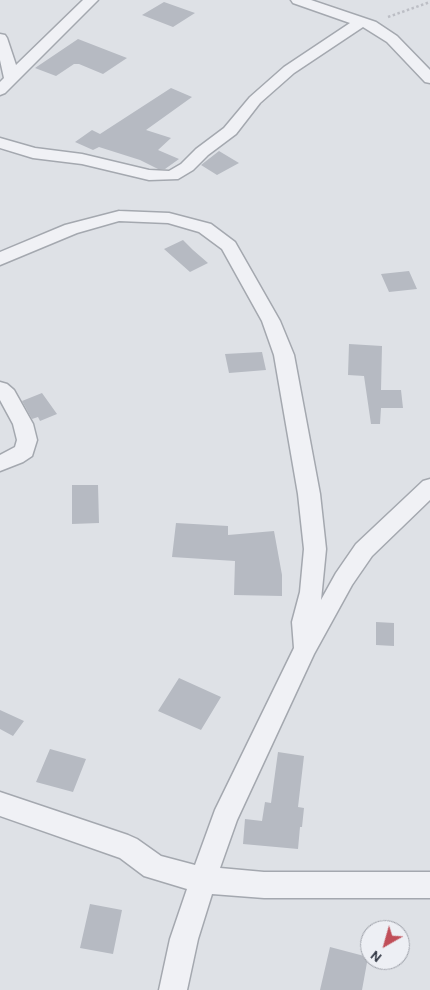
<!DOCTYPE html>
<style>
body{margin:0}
#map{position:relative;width:430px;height:990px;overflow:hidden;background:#dee1e6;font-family:Karla,sans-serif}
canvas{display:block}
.north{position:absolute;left:360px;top:920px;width:50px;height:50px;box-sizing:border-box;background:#edeff4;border:1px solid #9fa2aa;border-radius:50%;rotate:218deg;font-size:14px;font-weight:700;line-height:20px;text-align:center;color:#292e3b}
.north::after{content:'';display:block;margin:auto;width:18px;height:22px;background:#c04e58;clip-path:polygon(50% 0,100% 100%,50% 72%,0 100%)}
</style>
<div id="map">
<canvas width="430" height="990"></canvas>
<div class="north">N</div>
</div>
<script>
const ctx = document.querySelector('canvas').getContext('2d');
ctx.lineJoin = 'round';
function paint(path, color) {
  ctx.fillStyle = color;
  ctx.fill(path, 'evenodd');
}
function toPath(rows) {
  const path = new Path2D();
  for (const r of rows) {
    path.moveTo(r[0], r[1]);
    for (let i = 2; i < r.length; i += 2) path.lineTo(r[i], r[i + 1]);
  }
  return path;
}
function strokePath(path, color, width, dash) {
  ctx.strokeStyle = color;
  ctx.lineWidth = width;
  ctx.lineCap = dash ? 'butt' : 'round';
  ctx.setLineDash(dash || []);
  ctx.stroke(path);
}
const building = toPath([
 [164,2,195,13,173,27,142,15],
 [78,39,127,58,103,74,79,64,74,64,56,76,35,68],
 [171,88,192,97,146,130,171,138,158,150,179,159,165,169,158,169,140,160,99,147,93,150,75,142,92,130,100,134],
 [219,151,239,163,217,175,201,165],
 [183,240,193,250,208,263,190,272,164,249],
 [409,271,417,289,389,292,381,274],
 [349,344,382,346,381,390,401,390,403,408,381,408,380,424,371,424,364,376,348,375],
 [262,352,266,370,229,373,225,354],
 [42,393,57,414,40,421,38,417,32,419,22,401],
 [72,485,98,485,99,523,72,524],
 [176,523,228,526,228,535,274,531,282,575,282,596,234,595,235,561,172,557],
 [376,622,394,623,394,646,376,645],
 [179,678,221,697,201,730,158,711],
 [0,710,24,721,13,736,0,729],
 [50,749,86,759,73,792,36,782],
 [278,752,304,756,298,807,304,808,302,827,300,827,298,849,243,844,245,819,262,821,265,802,271,803],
 [90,904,122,910,113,954,80,948],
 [330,947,368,957,362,990,320,990]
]);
const path = toPath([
 [388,17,430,2]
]);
const minor = toPath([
 [83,0,98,0,5,93,0,95,0,82,4,78,0,60,0,34,5,35,7,38,16,65,83,0],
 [291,0,311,0,376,22,397,36,430,70,430,83,425,82,387,42,363,27,294,73,260,103,236,134,208,155,193,170,178,179,149,180,82,164,33,158,0,148,0,138,35,148,82,154,149,170,169,171,181,164,196,149,224,128,250,97,284,67,350,23,293,3,291,0],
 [119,211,169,213,211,224,235,242,280,321,294,355,320,494,326,549,321,600,336,573,356,544,423,481,430,479,430,500,372,556,352,585,314,654,237,820,220,868,264,872,430,872,430,898,264,898,212,894,198,939,187,990,159,990,170,939,187,889,144,876,120,858,0,816,0,792,128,835,137,839,161,856,195,865,215,810,294,648,292,622,300,592,304,549,298,494,274,355,262,321,222,249,199,232,168,223,119,221,77,233,0,265,0,252,65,225,119,211],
 [0,382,7,384,14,390,33,424,37,440,32,456,23,462,0,471,0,455,15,447,17,440,13,424,0,400,0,382]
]);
paint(building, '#b6bac2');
strokePath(minor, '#a4a8af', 3);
strokePath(path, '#bcbec5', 2.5, [2.5, 2.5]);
paint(minor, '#f0f1f5');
</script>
